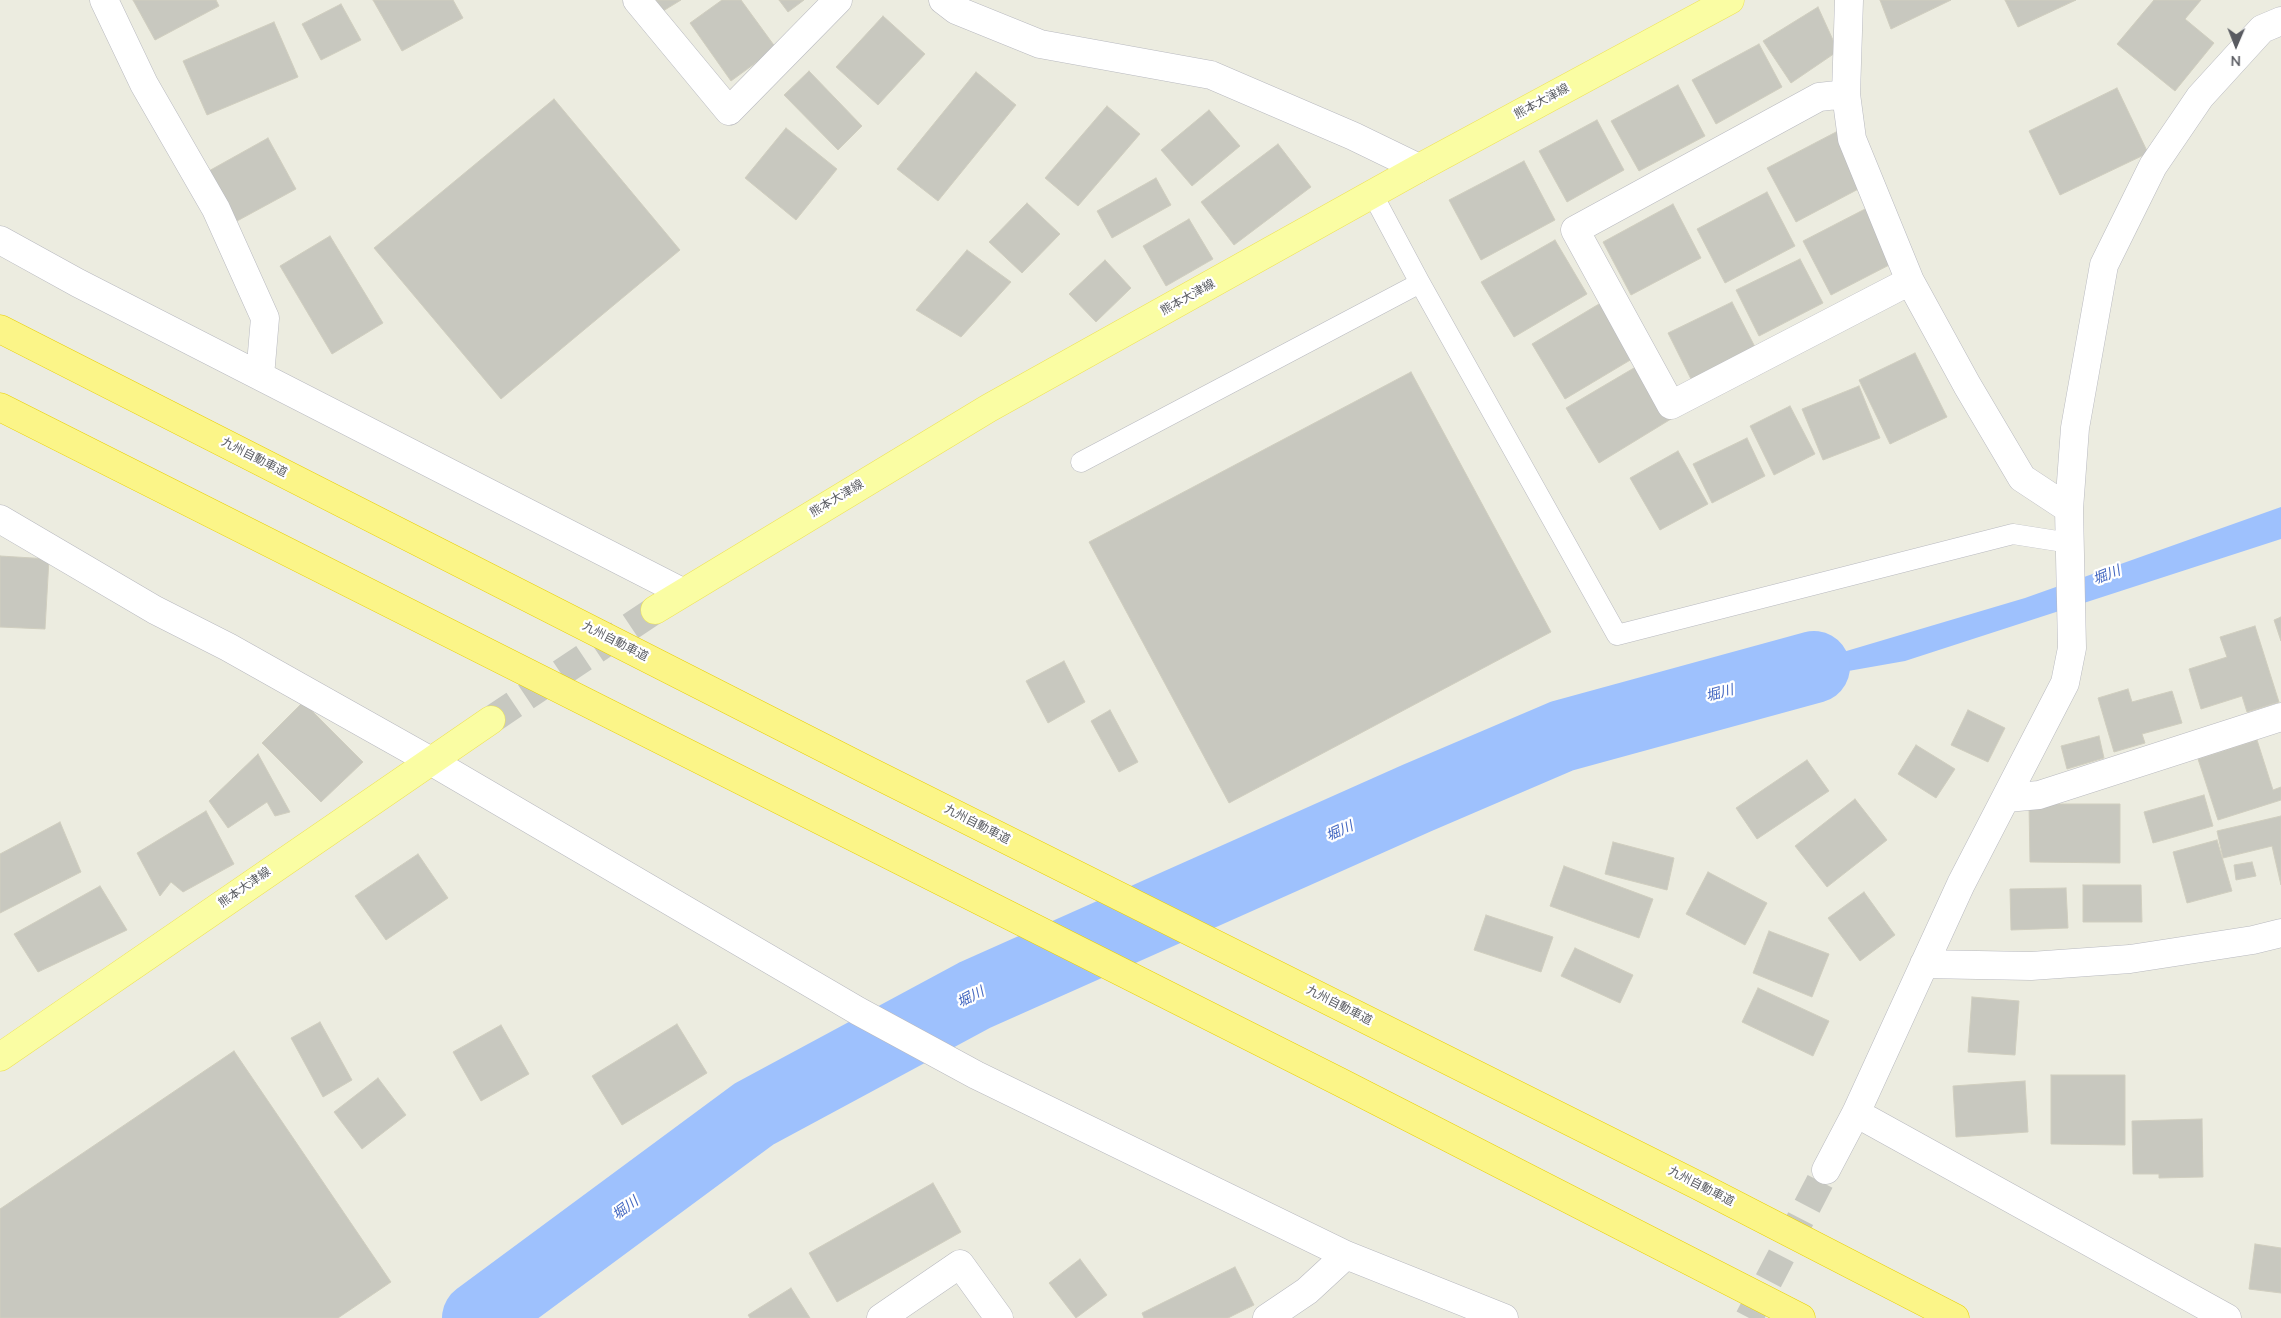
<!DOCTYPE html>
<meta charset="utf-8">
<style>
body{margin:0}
#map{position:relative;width:2281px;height:1318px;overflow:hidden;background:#ecece0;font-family:"Nunito Sans",sans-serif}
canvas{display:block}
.north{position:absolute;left:2211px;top:20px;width:50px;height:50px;-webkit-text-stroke:4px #fff;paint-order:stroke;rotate:181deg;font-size:14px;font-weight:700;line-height:20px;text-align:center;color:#595b61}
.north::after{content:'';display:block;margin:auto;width:18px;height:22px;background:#595b61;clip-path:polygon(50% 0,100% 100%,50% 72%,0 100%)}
</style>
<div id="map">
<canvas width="2281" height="1318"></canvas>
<div class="north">N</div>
</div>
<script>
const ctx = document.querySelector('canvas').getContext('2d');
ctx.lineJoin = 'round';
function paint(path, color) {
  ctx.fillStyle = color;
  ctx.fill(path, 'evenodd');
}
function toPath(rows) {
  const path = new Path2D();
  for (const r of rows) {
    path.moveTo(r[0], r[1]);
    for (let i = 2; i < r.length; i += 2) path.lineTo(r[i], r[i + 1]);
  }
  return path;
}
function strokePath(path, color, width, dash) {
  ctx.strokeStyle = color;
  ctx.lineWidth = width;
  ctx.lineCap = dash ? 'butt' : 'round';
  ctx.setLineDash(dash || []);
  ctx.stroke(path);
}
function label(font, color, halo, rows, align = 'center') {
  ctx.font = font + ' "Nunito Sans","Noto Sans JP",sans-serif';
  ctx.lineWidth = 4.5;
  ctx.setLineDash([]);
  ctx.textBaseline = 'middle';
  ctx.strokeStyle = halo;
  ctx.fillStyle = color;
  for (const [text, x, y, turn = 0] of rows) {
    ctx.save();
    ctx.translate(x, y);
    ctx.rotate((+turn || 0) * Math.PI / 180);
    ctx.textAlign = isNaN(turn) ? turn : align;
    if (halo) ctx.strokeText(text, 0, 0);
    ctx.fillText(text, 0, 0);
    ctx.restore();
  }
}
const water = toPath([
 [2281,507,2281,539,1905,661,1678,701,2025,598]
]);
const river = toPath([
 [478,1318,754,1114,975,995,1417,798,1562,736,1814,667]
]);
const building = toPath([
 [133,0,216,0,219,6,155,40,133,0],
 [373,0,453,0,463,18,402,51,373,0],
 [656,0,681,0,663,11,656,0],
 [722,0,741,0,776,48,731,81,690,23,722,0],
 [779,0,804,0,788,12,779,0],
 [1880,0,1951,0,1891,29,1880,0],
 [2005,0,2076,0,2018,27,2005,0],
 [2154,0,2201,0,2185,19,2214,43,2175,91,2117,44,2154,0],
 [341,4,361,40,321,60,302,24,341,4],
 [1818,7,1838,51,1791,83,1763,41,1818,7],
 [883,16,925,54,878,105,836,67,883,16],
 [274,22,298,77,207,115,183,61,274,22],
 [1759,44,1782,87,1716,124,1692,80,1759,44],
 [809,71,862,126,838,150,784,95,809,71],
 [976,72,1016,105,938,201,897,169,976,72],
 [1678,85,1705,136,1639,171,1611,121,1678,85],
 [2117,88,2148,153,2060,195,2029,131,2117,88],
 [554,99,680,250,501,399,374,248,554,99],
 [1107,106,1140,134,1078,206,1045,178,1107,106],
 [1209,110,1240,146,1192,186,1161,150,1209,110],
 [1597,120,1624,170,1567,202,1539,151,1597,120],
 [786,128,837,169,796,220,745,178,786,128],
 [1838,131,1866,185,1796,222,1767,168,1838,131],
 [268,138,296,189,226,227,198,177,268,138],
 [1278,144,1311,187,1234,245,1201,202,1278,144],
 [1524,161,1555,220,1481,260,1449,200,1524,161],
 [1156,178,1171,205,1112,238,1097,211,1156,178],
 [1767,192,1795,246,1725,283,1697,229,1767,192],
 [1027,203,1060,234,1022,273,989,242,1027,203],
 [1673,204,1701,258,1631,295,1603,242,1673,204],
 [1867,208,1895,262,1831,295,1803,241,1867,208],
 [1189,219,1213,259,1166,286,1143,246,1189,219],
 [330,236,383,323,332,354,280,266,330,236],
 [1555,240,1587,294,1514,337,1481,282,1555,240],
 [967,250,1011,282,961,337,916,310,967,250],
 [1800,259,1823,303,1759,336,1736,290,1800,259],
 [1105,260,1131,288,1096,322,1069,294,1105,260],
 [1604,301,1637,356,1565,399,1532,344,1604,301],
 [1732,302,1755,347,1691,379,1668,333,1732,302],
 [1915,353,1947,417,1890,444,1859,380,1915,353],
 [1639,365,1671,419,1599,463,1566,408,1639,365],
 [1411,372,1551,632,1229,803,1089,542,1411,372],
 [1859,386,1880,438,1823,460,1802,409,1859,386],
 [1790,406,1815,454,1774,475,1750,426,1790,406],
 [1747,438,1765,476,1712,503,1693,464,1747,438],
 [1678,451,1708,504,1660,530,1630,478,1678,451],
 [0,556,49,559,45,629,0,627,0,556],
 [2281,617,2281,641,2274,620,2281,617],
 [2255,626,2279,702,2247,712,2242,696,2201,709,2189,669,2227,657,2220,637,2255,626],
 [1064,661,1085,702,1048,723,1026,681,1064,661],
 [2128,689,2132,702,2172,691,2182,723,2142,734,2145,743,2114,752,2098,698,2128,689],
 [303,702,363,762,321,802,262,743,303,702],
 [1110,710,1138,762,1119,772,1091,721,1110,710],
 [1968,710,2005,728,1988,762,1951,745,1968,710],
 [2099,736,2104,758,2067,769,2061,746,2099,736],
 [2257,740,2273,790,2281,787,2281,800,2218,820,2198,759,2257,740],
 [1916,745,1955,769,1936,798,1898,774,1916,745],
 [258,754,290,812,275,816,267,802,228,828,209,801,258,754],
 [1807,760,1829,791,1757,839,1736,808,1807,760],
 [2204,795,2213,826,2153,843,2144,812,2204,795],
 [1855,799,1887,840,1827,887,1795,846,1855,799],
 [2029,804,2120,804,2120,863,2030,862,2029,804],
 [206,811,234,864,183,892,171,882,160,896,137,853,206,811],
 [2281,816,2281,885,2272,846,2223,858,2217,831,2281,816],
 [60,822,81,872,0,913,0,854,60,822],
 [2217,840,2232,891,2187,903,2173,852,2217,840],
 [1613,842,1674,858,1667,890,1605,874,1613,842],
 [418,854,448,898,386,940,355,896,418,854],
 [2252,862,2256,876,2236,880,2234,865,2252,862],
 [1564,866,1653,899,1639,938,1550,906,1564,866],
 [1708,872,1767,903,1745,945,1686,914,1708,872],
 [2083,885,2141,885,2142,922,2083,922,2083,885],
 [100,886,127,930,38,972,14,934,100,886],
 [2066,888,2068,928,2011,930,2010,889,2066,888],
 [1864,892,1895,935,1860,961,1828,918,1864,892],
 [1486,915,1553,937,1541,972,1474,950,1486,915],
 [1769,931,1829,954,1812,997,1753,973,1769,931],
 [1575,948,1633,975,1620,1003,1561,976,1575,948],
 [1758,988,1829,1021,1813,1056,1742,1022,1758,988],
 [1972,997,2019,1001,2015,1055,1968,1052,1972,997],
 [320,1022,352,1080,323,1097,291,1038,320,1022],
 [677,1024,707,1073,622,1125,592,1076,677,1024],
 [501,1025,529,1074,481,1101,453,1052,501,1025],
 [234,1051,391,1282,338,1318,0,1318,0,1209,234,1051],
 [2051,1075,2125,1075,2125,1145,2051,1144,2051,1075],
 [378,1078,406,1115,362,1149,334,1112,378,1078],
 [2025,1081,2028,1132,1956,1137,1953,1086,2025,1081],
 [2202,1119,2203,1177,2159,1178,2159,1174,2133,1174,2132,1121,2202,1119],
 [933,1183,961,1232,837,1302,809,1253,933,1183],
 [2255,1244,2281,1248,2281,1293,2249,1289,2255,1244],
 [1080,1259,1107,1295,1076,1318,1049,1283,1080,1259],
 [1235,1267,1254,1305,1228,1318,1144,1318,1142,1313,1235,1267],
 [791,1288,810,1318,750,1318,748,1315,791,1288]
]);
const streetTunnel = toPath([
 [1749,1318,1826,1170]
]);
const primaryTunnel = toPath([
 [491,720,655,610]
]);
const lane = toPath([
 [1420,283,1617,635,2013,534,2070,543],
 [1081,462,1420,283,1373,195]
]);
const street = toPath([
 [104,0,144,84,216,209,265,318,260,376],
 [637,0,729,111,838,0],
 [943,0,956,10,1040,44,1211,75,1353,136,1419,168],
 [1849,0,1846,94,1852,139,1910,281],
 [1846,94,1819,97,1575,230,1671,405,1910,281,1967,385,2022,478,2069,509],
 [0,240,78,283,682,592],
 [0,519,155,610,228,647,429,760,858,1011,976,1075,1346,1255,1504,1318],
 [2007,798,2039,795,2281,717],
 [1924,964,2031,966,2130,959,2253,940,2281,933],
 [1856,1113,2227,1318],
 [1826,1170,1856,1113,1961,884,2065,683,2072,648,2069,509,2075,428,2104,265,2153,166,2200,97,2262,29,2281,21],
 [881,1318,960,1264,999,1318],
 [1267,1318,1307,1291,1346,1255]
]);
const primary = toPath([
 [655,610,989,408,1419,168,1730,0],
 [0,1057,491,720]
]);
const highway = toPath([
 [0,329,865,769,1699,1186,1955,1318],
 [0,407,1340,1082,1801,1318]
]);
const streetNames = [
 ["熊本大津線",1542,102,-28],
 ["熊本大津線",1188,298,-29],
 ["九州自動車道",254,458,27],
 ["熊本大津線",837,499,-31],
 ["九州自動車道",615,642,27],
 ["九州自動車道",977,825,27],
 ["熊本大津線",245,888,-35],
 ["九州自動車道",1339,1006,27],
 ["九州自動車道",1701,1187,27]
];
const waterNames = [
 ["堀川",2107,576,-22],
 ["堀川",1720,694,-15],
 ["堀川",1340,832,-24],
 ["堀川",971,998,-27],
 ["堀川",626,1209,-37]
];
paint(water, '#9ec1fd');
strokePath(river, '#9ec1fd', 72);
paint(building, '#c8c8bf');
strokePath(building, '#d0cebf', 1);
strokePath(streetTunnel, '#c7c8c0', 28, [28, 14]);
strokePath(primaryTunnel, '#c7c8c0', 28, [28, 14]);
strokePath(lane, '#b8b9bf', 21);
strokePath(street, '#b8b9bf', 29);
strokePath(primary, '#eee256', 29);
strokePath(highway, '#e8cf04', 29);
strokePath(lane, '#fff', 20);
strokePath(street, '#fff', 28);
strokePath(primary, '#fafda3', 28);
strokePath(highway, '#fbf588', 28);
label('12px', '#595b61', '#fff', streetNames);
label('italic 14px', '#4266c0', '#fff', waterNames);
</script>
